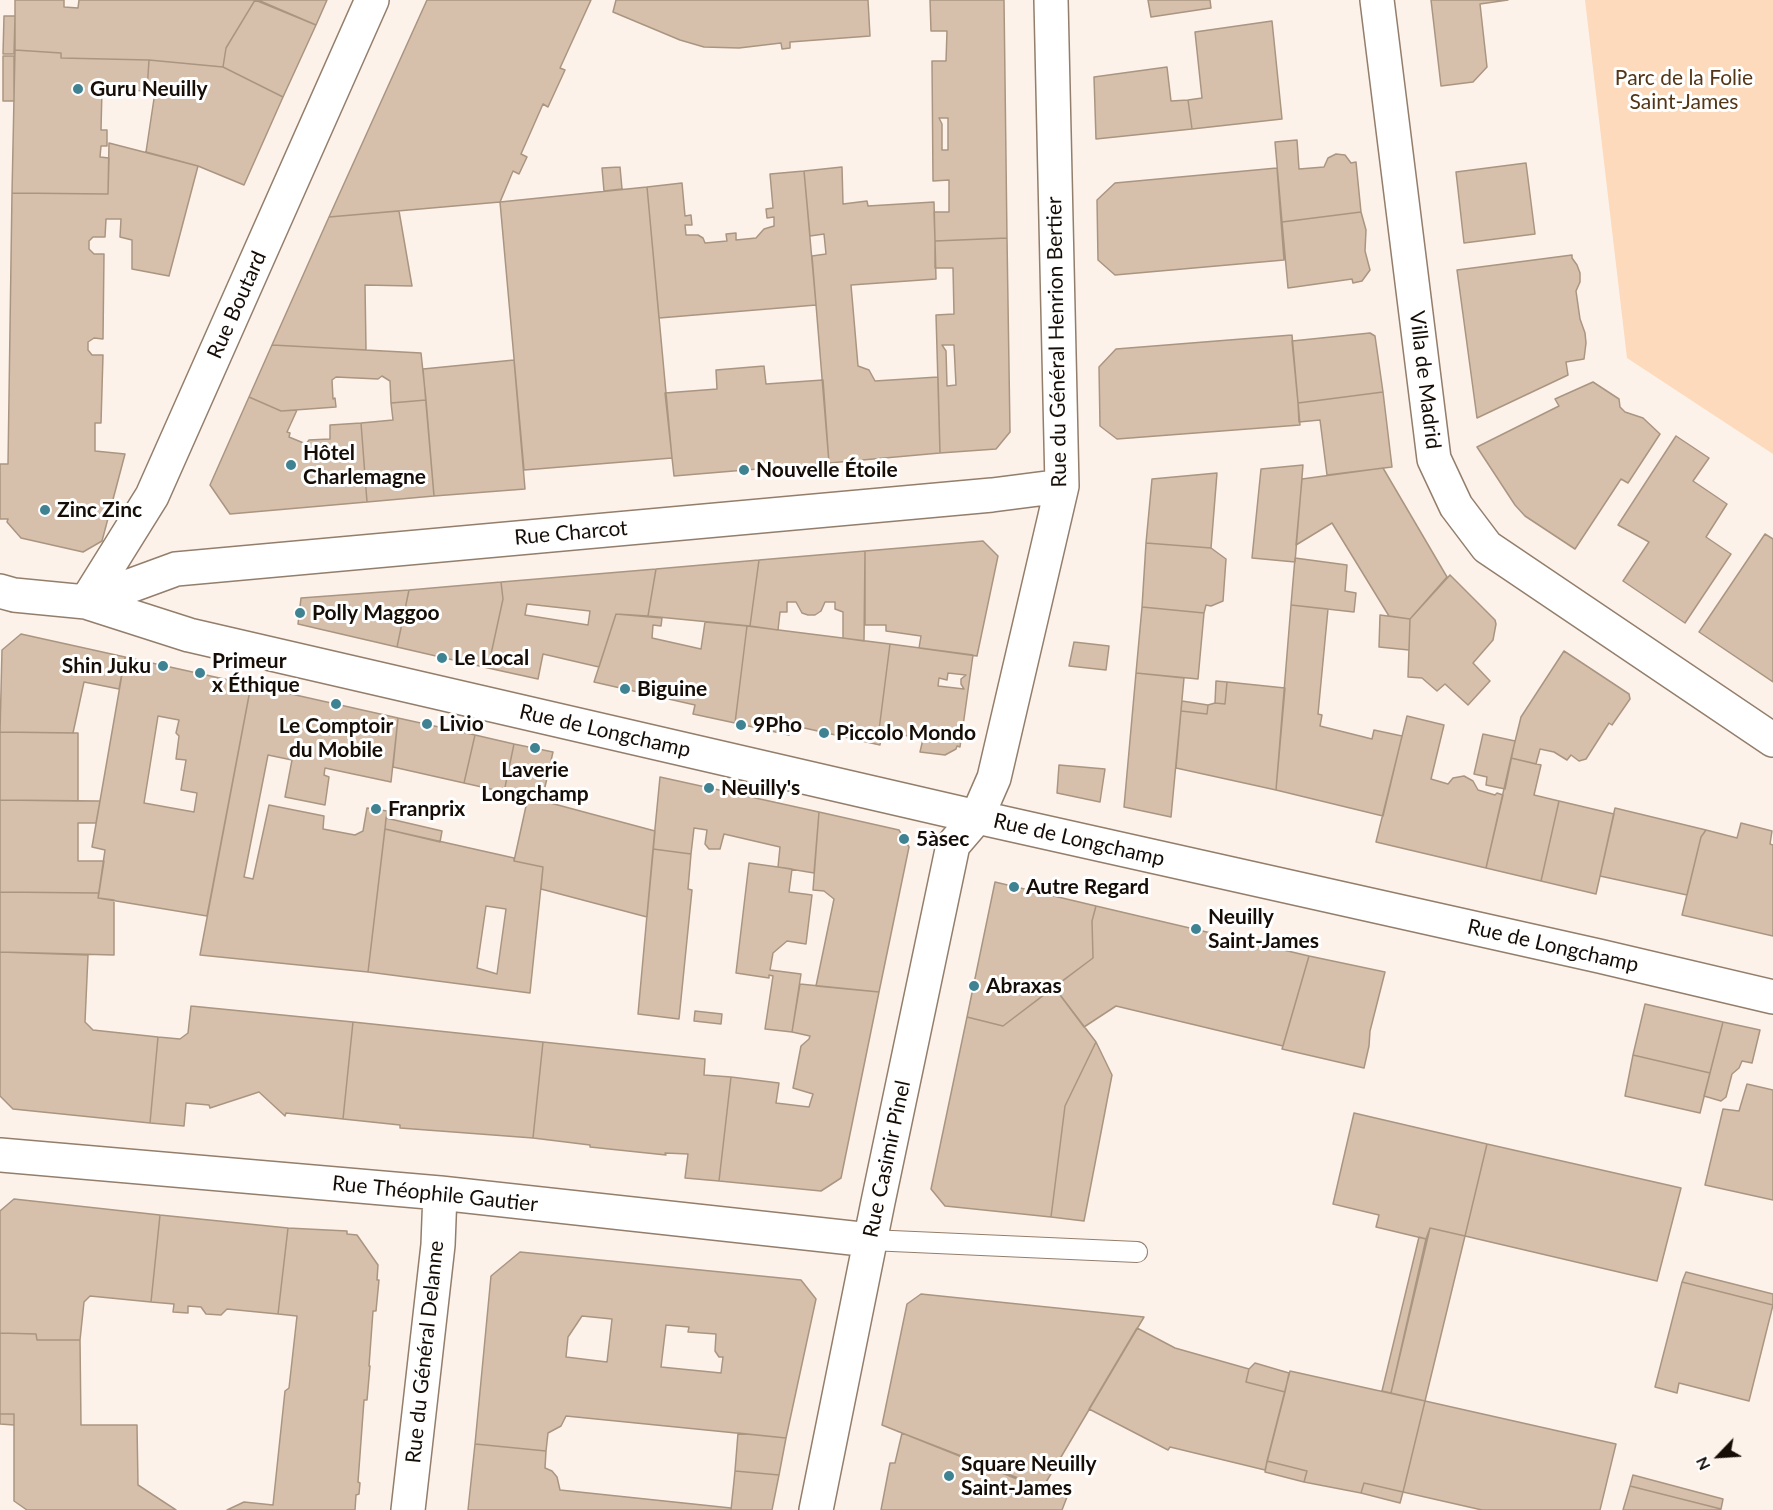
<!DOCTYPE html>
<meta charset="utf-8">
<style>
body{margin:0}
#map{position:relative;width:1773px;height:1510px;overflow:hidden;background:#fcf2ea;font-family:Lato,sans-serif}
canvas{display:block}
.north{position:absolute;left:1689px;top:1426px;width:60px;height:60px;-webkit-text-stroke:4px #fff;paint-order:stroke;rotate:245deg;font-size:16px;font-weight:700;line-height:24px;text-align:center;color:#150d06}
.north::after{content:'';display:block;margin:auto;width:21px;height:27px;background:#150d06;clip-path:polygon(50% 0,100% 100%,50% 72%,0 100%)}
</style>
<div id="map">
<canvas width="1773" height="1510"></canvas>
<div class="north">N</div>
</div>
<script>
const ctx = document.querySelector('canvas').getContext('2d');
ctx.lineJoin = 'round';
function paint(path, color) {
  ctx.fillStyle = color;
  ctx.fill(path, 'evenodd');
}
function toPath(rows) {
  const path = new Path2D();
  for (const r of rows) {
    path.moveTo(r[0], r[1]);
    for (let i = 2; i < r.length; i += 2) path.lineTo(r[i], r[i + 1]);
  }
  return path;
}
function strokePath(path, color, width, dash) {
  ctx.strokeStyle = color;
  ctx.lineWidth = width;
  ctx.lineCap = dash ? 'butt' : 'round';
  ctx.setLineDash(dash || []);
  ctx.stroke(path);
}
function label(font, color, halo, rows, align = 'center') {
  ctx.font = font + ' Lato,sans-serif';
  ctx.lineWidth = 6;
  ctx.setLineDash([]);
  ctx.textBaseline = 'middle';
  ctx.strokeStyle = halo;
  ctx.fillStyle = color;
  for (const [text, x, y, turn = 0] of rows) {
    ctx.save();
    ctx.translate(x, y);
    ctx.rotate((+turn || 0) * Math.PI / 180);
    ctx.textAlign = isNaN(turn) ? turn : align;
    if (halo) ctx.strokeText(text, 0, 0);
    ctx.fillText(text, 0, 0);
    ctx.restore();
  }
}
const green = toPath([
 [1585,0,1773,0,1773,454,1627,358]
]);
const building = toPath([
 [15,0,64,0,64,7,78,8,79,0,255,0,226,48,223,67,149,60,61,58,61,53,15,50,15,0],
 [255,0,316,25,283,97,223,67,226,48,255,0],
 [258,0,327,0,316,25,258,0],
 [427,0,591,0,560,68,565,70,548,107,543,104,521,154,527,157,519,174,513,171,500,202,329,217,427,0],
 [616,0,868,0,870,36,790,42,790,48,782,49,781,43,739,48,704,47,680,40,613,12,616,0],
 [930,0,1004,0,1007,238,935,241,934,212,949,212,949,180,933,181,932,61,946,61,947,31,931,31,930,0],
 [939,118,948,118,948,150,942,150,942,124,939,118],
 [1148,0,1210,0,1211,8,1151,17,1148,0],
 [1431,0,1508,0,1480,4,1487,67,1473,82,1441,86,1431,0],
 [4,16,15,16,14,54,3,54,4,16],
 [1272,21,1282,119,1192,129,1188,100,1202,98,1195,32,1272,21],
 [15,50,61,53,61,58,149,60,147,91,102,89,101,130,107,130,107,146,101,146,100,157,109,158,108,194,12,193,15,50],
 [3,56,14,56,14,101,3,101,3,56],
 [149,60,223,67,283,97,244,185,198,166,146,152,155,92,147,91,149,60],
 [1167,67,1171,101,1188,100,1192,129,1096,139,1094,77,1167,67],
 [1297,140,1299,169,1324,167,1328,158,1336,154,1345,155,1351,163,1356,162,1361,212,1282,222,1275,142,1297,140],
 [109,143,198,166,169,276,132,269,132,240,120,237,121,219,106,219,105,237,93,237,89,241,89,249,94,254,104,254,103,339,94,338,88,342,88,350,92,355,103,355,101,423,95,423,95,451,125,454,102,541,83,552,21,538,7,522,8,519,0,519,0,464,8,464,12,193,108,194,109,143],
 [1526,163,1535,234,1464,243,1456,172,1526,163],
 [620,167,622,189,604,191,602,168,620,167],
 [842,167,843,204,867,201,868,206,934,202,936,279,851,285,858,366,869,370,875,381,938,377,940,453,829,463,812,256,826,254,824,234,810,236,804,171,842,167],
 [1277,168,1284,260,1115,275,1098,260,1097,200,1115,183,1277,168],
 [804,171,816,305,659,318,647,187,682,183,685,216,691,215,692,225,685,225,686,235,698,235,703,238,705,243,727,241,726,234,736,233,736,240,756,238,764,229,774,226,774,217,767,218,766,209,773,208,770,174,804,171],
 [647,187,672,458,524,470,500,202,647,187],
 [399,211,412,286,365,285,366,350,272,345,329,217,399,211],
 [1361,212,1366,230,1365,251,1370,270,1362,281,1353,283,1352,279,1288,288,1282,222,1361,212],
 [1007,238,1010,432,996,449,940,453,936,315,954,314,953,268,935,268,935,241,1007,238],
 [942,345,954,345,956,385,947,386,946,351,942,345],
 [1572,255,1572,258,1577,265,1580,273,1580,282,1576,291,1580,319,1585,333,1586,343,1584,359,1566,362,1568,375,1477,418,1457,270,1572,255],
 [1370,333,1375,336,1383,392,1298,403,1292,341,1370,333],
 [1292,335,1300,425,1117,439,1100,426,1099,367,1116,349,1292,335],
 [272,345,421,353,426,400,391,403,390,381,382,376,378,379,336,377,332,380,333,399,335,398,336,407,281,411,249,397,272,345],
 [514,360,525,489,434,496,423,369,514,360],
 [764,366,766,384,823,380,829,463,674,476,665,393,717,389,716,370,764,366],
 [1593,382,1619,399,1620,407,1625,412,1643,418,1660,434,1628,483,1621,479,1575,549,1525,516,1515,505,1477,447,1559,406,1555,399,1593,382],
 [1383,392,1392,467,1327,475,1320,420,1299,422,1298,403,1383,392],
 [249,397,281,411,297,410,287,432,290,433,289,437,306,444,309,440,330,439,330,425,361,423,367,502,230,514,210,485,249,397],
 [426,400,434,496,367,502,361,423,393,420,391,403,426,400],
 [1676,436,1709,458,1693,481,1727,504,1706,537,1731,554,1685,623,1623,581,1649,542,1618,525,1676,436],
 [1303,465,1295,562,1252,558,1261,469,1303,465],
 [1383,468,1447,577,1410,619,1389,616,1332,523,1296,545,1302,479,1383,468],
 [1217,473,1211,548,1146,543,1152,479,1217,473],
 [1765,534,1773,539,1773,682,1699,632,1765,534],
 [983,541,998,556,977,656,919,648,921,636,886,631,886,625,865,625,865,551,983,541],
 [1146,543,1211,548,1226,559,1223,601,1211,606,1206,605,1204,613,1142,607,1146,543],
 [865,551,864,641,843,638,843,612,835,609,835,602,825,602,821,611,815,615,808,615,802,613,796,602,787,602,787,612,780,612,778,630,750,626,759,560,865,551],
 [1295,558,1347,565,1345,591,1356,593,1354,612,1291,605,1295,558],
 [759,560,750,626,648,616,656,569,759,560],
 [656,569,648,616,616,614,599,667,543,654,538,679,488,668,503,599,501,582,656,569],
 [527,604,590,611,588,625,525,615,527,604],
 [1450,575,1495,620,1496,624,1493,640,1473,663,1490,681,1468,705,1445,684,1437,691,1422,678,1408,677,1410,619,1450,575],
 [501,582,503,599,488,668,397,647,409,590,501,582],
 [409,590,397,647,298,624,301,598,409,590],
 [1291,605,1328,609,1318,714,1322,715,1320,726,1372,739,1374,730,1402,736,1383,816,1276,790,1291,605],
 [1142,607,1204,613,1198,679,1136,673,1142,607],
 [616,614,662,618,661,626,653,625,652,638,701,649,705,622,747,626,735,723,693,714,695,705,594,682,616,614],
 [1380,615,1410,619,1409,650,1379,647,1380,615],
 [747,626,890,644,879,730,882,730,880,745,791,725,789,735,735,723,747,626],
 [21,634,125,657,119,689,84,682,73,733,0,732,2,650,21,634],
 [1074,642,1109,646,1106,670,1069,666,1074,642],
 [890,644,973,655,960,747,957,746,956,749,945,755,920,752,923,739,879,730,890,644],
 [948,673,966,675,961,679,961,684,964,689,938,686,939,678,947,680,948,673],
 [1564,651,1629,694,1630,699,1612,725,1609,723,1586,759,1579,761,1571,755,1567,760,1554,752,1540,749,1536,764,1511,758,1521,717,1564,651],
 [125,657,251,685,207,916,98,898,105,850,92,847,125,657],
 [158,716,179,720,176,733,179,736,176,759,186,760,181,790,197,793,194,812,144,803,158,716],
 [1136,673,1184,678,1171,817,1124,807,1136,673],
 [1216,681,1227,682,1225,704,1215,703,1216,681],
 [1227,682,1285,688,1276,790,1176,768,1181,711,1207,714,1208,705,1215,703,1225,704,1227,682],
 [251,685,398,718,391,782,325,768,324,775,329,777,325,805,285,797,292,760,268,755,244,877,253,879,269,805,324,816,323,829,355,835,363,831,367,808,387,811,368,972,200,955,251,685],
 [1182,701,1208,705,1207,714,1181,711,1182,701],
 [1407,716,1444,725,1431,779,1448,784,1453,778,1464,776,1473,781,1478,790,1495,795,1497,793,1503,795,1486,868,1376,842,1407,716],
 [398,718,475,735,464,783,393,767,398,718],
 [0,732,78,733,78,801,0,800,0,732],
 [1483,734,1515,741,1505,789,1486,785,1487,777,1474,774,1483,734],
 [475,735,514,744,504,792,464,783,475,735],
 [514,744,553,752,542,800,504,792,514,744],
 [1511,758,1541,765,1534,795,1559,801,1541,881,1486,868,1511,758],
 [1059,765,1105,769,1100,802,1057,793,1059,765],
 [660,777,819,812,814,873,778,867,780,847,724,834,720,849,709,849,705,844,707,830,694,828,691,854,653,849,660,777],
 [528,797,655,831,647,917,541,889,543,867,514,861,528,797],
 [0,800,100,801,96,823,78,823,78,861,104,861,99,893,0,892,0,800],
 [1559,801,1614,814,1596,894,1541,881,1559,801],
 [1615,808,1706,830,1701,837,1687,895,1600,876,1615,808],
 [819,812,899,830,909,847,879,992,816,986,834,899,824,891,813,890,819,812],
 [386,818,442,831,440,842,385,829,386,818],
 [1741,823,1772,831,1770,844,1773,845,1773,936,1682,915,1701,837,1706,830,1737,838,1741,823],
 [385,829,514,858,514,861,543,867,530,993,368,972,385,829],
 [486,906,506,909,497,974,477,968,486,906],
 [653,849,691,854,688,889,692,890,679,1019,638,1014,653,849],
 [749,863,792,869,789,892,812,895,806,944,787,941,773,953,770,970,801,974,792,1032,765,1029,773,976,769,975,769,978,736,973,749,863],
 [995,882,1096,906,1092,921,1093,958,1003,1026,967,1017,995,882],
 [0,892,99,893,98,898,114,900,114,955,0,952,0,892],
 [1096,906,1309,956,1283,1046,1116,1006,1084,1027,1054,987,1093,958,1092,921,1096,906],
 [0,952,88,955,85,1022,93,1030,158,1037,150,1123,13,1109,0,1096,0,952],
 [1309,956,1385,972,1370,1031,1369,1046,1364,1068,1282,1049,1309,956],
 [800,984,879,992,841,1178,821,1191,719,1181,731,1077,779,1083,776,1103,809,1107,813,1094,793,1088,801,1046,809,1039,810,1036,792,1032,800,984],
 [1054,987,1096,1042,1065,1106,1051,1217,945,1206,931,1189,967,1017,1003,1026,1054,987],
 [1645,1004,1723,1022,1710,1073,1633,1055,1645,1004],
 [191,1006,353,1022,343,1119,286,1113,285,1116,259,1092,210,1108,209,1105,186,1103,184,1126,150,1123,158,1037,180,1039,188,1033,191,1006],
 [695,1011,722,1014,721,1024,694,1021,695,1011],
 [353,1022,543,1042,533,1138,400,1128,400,1125,343,1119,353,1022],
 [1723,1022,1760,1030,1752,1063,1742,1061,1739,1068,1732,1074,1726,1097,1721,1101,1704,1096,1723,1022],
 [543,1042,705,1059,704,1075,731,1077,719,1181,685,1178,688,1154,665,1153,666,1155,590,1147,590,1145,533,1138,543,1042],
 [1096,1042,1112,1075,1084,1221,1051,1217,1065,1106,1096,1042],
 [1633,1055,1710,1073,1700,1113,1625,1096,1633,1055],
 [1747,1084,1773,1090,1773,1200,1705,1185,1723,1109,1739,1111,1747,1084],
 [1354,1113,1487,1144,1465,1236,1430,1228,1426,1239,1376,1227,1379,1215,1333,1204,1354,1113],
 [1487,1144,1681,1188,1657,1281,1465,1236,1487,1144],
 [14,1199,160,1215,151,1302,90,1296,84,1302,80,1340,37,1340,36,1334,0,1333,0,1211,14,1199],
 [160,1215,288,1228,278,1314,227,1309,221,1315,206,1314,201,1307,188,1306,188,1313,173,1312,174,1304,151,1302,160,1215],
 [288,1228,347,1231,347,1234,357,1235,378,1265,377,1280,379,1280,376,1311,373,1311,369,1366,370,1366,367,1400,364,1400,358,1482,360,1483,359,1494,356,1495,355,1510,227,1510,244,1502,273,1505,285,1391,289,1388,297,1316,278,1314,288,1228],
 [1430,1228,1465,1236,1425,1401,1391,1393,1430,1228],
 [1419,1237,1426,1239,1391,1393,1382,1391,1419,1237],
 [520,1252,801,1280,816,1299,786,1438,566,1416,561,1426,548,1433,546,1451,475,1444,491,1276,520,1252],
 [582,1316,612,1319,607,1362,566,1357,568,1337,582,1316],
 [666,1325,689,1327,688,1332,716,1334,715,1351,719,1357,723,1357,721,1373,661,1367,666,1325],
 [1686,1272,1773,1294,1773,1305,1682,1282,1686,1272],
 [1682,1282,1773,1305,1749,1401,1679,1383,1677,1393,1655,1387,1682,1282],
 [921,1294,1144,1317,1042,1489,882,1425,907,1304,921,1294],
 [1137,1328,1175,1348,1249,1369,1246,1382,1285,1392,1265,1470,1170,1447,1168,1450,1089,1409,1137,1328],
 [0,1333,36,1334,37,1340,80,1340,81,1425,137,1425,138,1485,176,1510,27,1510,14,1501,14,1414,0,1414,0,1333],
 [1255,1363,1289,1373,1285,1392,1246,1382,1249,1369,1255,1363],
 [1290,1371,1425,1401,1403,1492,1364,1483,1361,1493,1304,1482,1307,1471,1267,1461,1290,1371],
 [1425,1401,1616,1444,1600,1510,1482,1510,1403,1492,1425,1401],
 [0,1414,14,1414,14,1425,0,1424,0,1414],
 [738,1433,786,1438,779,1475,735,1471,738,1433],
 [902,1433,1067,1497,1062,1510,881,1510,890,1463,895,1463,902,1433],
 [475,1444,546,1451,545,1468,552,1471,557,1477,560,1490,731,1508,731,1510,468,1510,475,1444],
 [1267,1461,1307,1471,1304,1482,1265,1472,1267,1461],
 [735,1471,779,1475,772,1510,731,1510,735,1471],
 [1633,1475,1723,1499,1721,1509,1630,1486,1633,1475],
 [1364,1483,1403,1492,1400,1503,1361,1493,1364,1483],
 [1630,1486,1721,1509,1720,1510,1623,1510,1630,1486]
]);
const lane = toPath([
 [870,1240,1137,1252]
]);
const street = toPath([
 [1377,0,1434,459,1456,506,1487,547,1773,740],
 [0,591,14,595,86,602,189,635,977,817,1599,956,1773,997],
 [86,602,176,569,992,495,1062,486],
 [86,602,152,496,372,0],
 [0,1155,440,1193,870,1240],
 [408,1510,438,1245,440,1193],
 [816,1510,878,1202,953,845,977,817,994,778,1062,486,1051,0]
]);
const markers = [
 [78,89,6,"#3f8392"],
 [291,465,6,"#3f8392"],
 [744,470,6,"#3f8392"],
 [45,510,6,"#3f8392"],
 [300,613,6,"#3f8392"],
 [442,658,6,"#3f8392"],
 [163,666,6,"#3f8392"],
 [200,673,6,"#3f8392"],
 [625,689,6,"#3f8392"],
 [336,704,6,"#3f8392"],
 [427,724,6,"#3f8392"],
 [741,725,6,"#3f8392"],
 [824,733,6,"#3f8392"],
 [535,748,6,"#3f8392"],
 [709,788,6,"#3f8392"],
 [376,809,6,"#3f8392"],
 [904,839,6,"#3f8392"],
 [1014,887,6,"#3f8392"],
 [1196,929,6,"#3f8392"],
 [974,986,6,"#3f8392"],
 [949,1476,6,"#3f8392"]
];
const parkNames = [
 ["Parc de la Folie",1684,78],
 ["Saint-James",1684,102]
];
const poiNames = [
 ["Guru Neuilly",90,89],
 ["Hôtel",303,453],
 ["Charlemagne",303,477],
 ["Nouvelle Étoile",756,470],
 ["Zinc Zinc",57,510],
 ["Polly Maggoo",312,613],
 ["Le Local",454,658],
 ["Primeur",212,661],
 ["x Éthique",212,685],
 ["Shin Juku",151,666,"right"],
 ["Biguine",637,689],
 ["Livio",439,724],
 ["9Pho",753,725],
 ["Le Comptoir",336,726,"center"],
 ["du Mobile",336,750,"center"],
 ["Piccolo Mondo",836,733],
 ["Laverie",535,770,"center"],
 ["Longchamp",535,794,"center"],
 ["Neuilly's",721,788],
 ["Franprix",388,809],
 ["5àsec",916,839],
 ["Autre Regard",1026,887],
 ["Neuilly",1208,917],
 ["Saint-James",1208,941],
 ["Abraxas",986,986],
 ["Square Neuilly",961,1464],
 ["Saint-James",961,1488]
];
const streetNames = [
 ["Rue Boutard",237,305,-66],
 ["Rue du Général Henrion Bertier",1057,342,-91],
 ["Villa de Madrid",1425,380,83],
 ["Rue Charcot",571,533,-5],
 ["Rue de Longchamp",605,731,13],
 ["Rue de Longchamp",1079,840,13],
 ["Rue de Longchamp",1553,946,13],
 ["Rue Casimir Pinel",887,1159,-78],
 ["Rue Théophile Gautier",435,1194,6],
 ["Rue du Général Delanne",425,1352,-84]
];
paint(green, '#fddabb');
paint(building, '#d6c0ab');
strokePath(building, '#aa9581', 1.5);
strokePath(lane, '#937e6b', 22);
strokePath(street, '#937e6b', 36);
strokePath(lane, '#fff', 20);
strokePath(street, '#fff', 33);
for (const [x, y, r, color] of markers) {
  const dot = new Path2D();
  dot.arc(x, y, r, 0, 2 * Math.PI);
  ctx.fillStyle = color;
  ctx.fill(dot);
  strokePath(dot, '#fff', 2);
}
label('21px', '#543515', '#fff', parkNames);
label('bold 21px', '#150d06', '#fff', poiNames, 'left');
label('21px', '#150d06', '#fff', streetNames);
</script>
